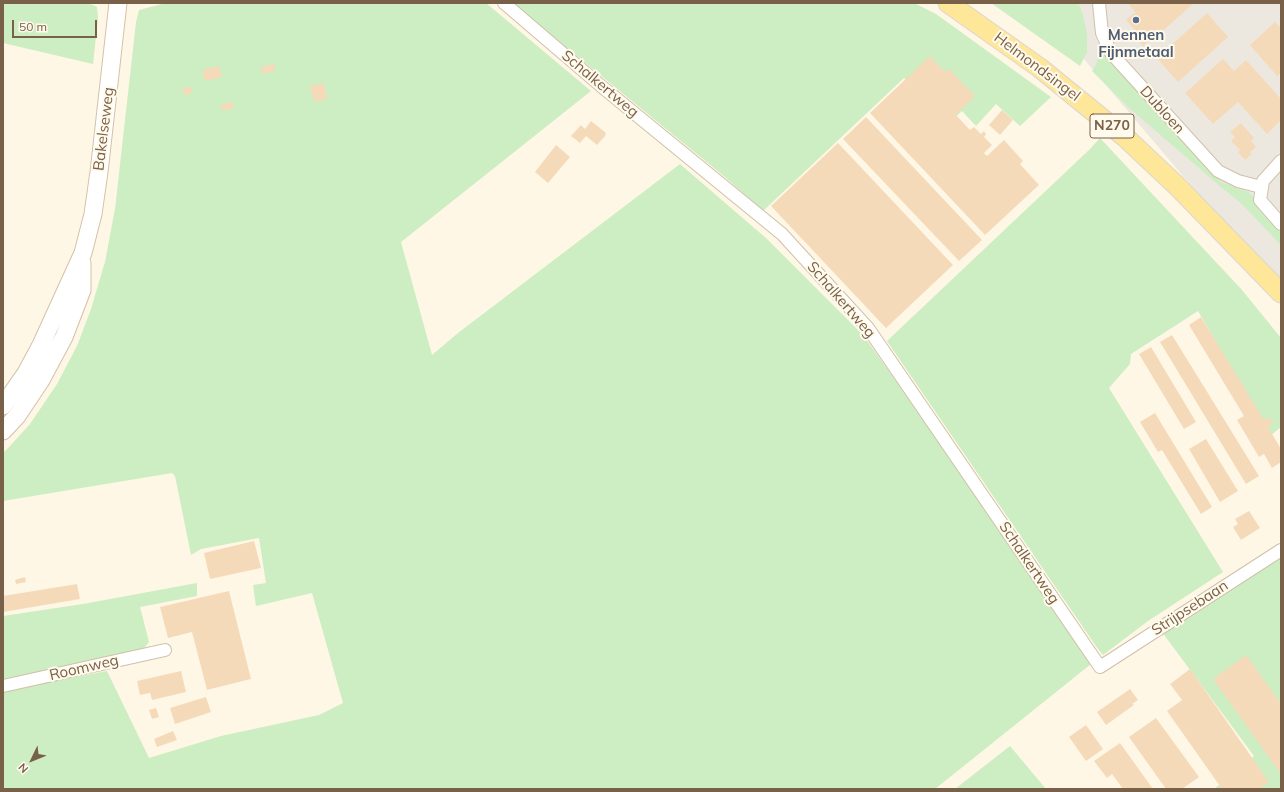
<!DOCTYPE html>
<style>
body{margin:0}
#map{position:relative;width:1284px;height:792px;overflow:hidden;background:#fef7e5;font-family:Mulish,sans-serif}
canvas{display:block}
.frame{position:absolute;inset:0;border:4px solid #796048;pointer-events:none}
.north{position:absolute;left:12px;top:740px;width:40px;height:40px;-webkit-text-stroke:3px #fffaec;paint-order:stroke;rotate:227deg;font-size:11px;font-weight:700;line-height:16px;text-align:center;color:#796048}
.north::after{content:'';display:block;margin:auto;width:14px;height:18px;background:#796048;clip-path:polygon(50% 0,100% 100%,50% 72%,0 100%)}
.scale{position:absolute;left:12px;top:20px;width:85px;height:18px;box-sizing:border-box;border:2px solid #796048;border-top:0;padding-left:5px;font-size:12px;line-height:14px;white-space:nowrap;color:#796048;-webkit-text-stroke:3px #fffaec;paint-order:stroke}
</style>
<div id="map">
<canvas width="1284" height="792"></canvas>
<div class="frame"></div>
<div class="north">N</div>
<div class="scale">50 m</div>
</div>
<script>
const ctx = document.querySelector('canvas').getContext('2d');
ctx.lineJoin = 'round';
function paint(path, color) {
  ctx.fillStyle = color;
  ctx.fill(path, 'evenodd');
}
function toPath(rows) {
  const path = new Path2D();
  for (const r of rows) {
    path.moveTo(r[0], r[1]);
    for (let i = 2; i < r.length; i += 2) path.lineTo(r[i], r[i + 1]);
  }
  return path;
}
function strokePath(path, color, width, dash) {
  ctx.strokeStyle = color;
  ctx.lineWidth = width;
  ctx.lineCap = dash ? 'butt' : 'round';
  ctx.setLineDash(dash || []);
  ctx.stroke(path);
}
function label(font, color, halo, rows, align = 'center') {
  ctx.font = font + ' Mulish,sans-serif';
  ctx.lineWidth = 4;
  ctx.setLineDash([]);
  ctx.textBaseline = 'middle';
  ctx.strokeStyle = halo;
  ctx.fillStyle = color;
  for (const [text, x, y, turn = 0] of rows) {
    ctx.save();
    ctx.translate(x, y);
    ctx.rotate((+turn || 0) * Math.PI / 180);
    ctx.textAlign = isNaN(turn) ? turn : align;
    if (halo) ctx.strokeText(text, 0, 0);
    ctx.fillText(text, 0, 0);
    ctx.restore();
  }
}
const industrial = toPath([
 [1020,3,1281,3,1281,292,1050,19]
]);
const green = toPath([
 [3,3,85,3,93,5,97,7,98,18,93,64,3,43],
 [166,3,486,3,591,91,401,242,432,355,458,333,680,164,767,239,863,335,894,378,1091,664,935,789,3,789,3,691,107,671,149,758,221,736,319,715,343,703,312,593,256,606,253,585,266,583,259,538,201,549,191,555,175,476,172,473,3,501,3,453,10,446,30,424,57,384,77,346,91,309,105,262,115,209,136,22,139,10],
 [512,3,914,3,936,14,1051,97,1020,126,996,104,976,126,962,111,947,125,904,78,763,211,725,177],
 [991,3,1078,3,1082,12,1087,33,1087,52,1080,66],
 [1101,46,1108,57,1221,182,1248,192,1258,201,1259,207,1281,233,1281,245,1242,204,1221,187,1128,107,1092,71,1096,65],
 [1100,138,1242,290,1281,338,1281,427,1270,436,1198,311,1131,354,1130,364,1109,388,1223,572,1148,621,1103,655,1098,649,887,341,1089,150],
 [1281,551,1281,789,1214,789,1254,756,1159,628],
 [197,583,197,596,140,607,149,642,141,652,3,679,3,616,83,604],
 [1010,746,1046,789,955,789]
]);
const building = toPath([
 [1128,3,1194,3,1157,36,1156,34,1143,46,1133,34,1136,31,1126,20,1134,13,1135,14,1136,13],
 [1207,13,1228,37,1178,82,1157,58],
 [1275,22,1281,28,1281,73,1277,76,1250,45],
 [930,56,945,72,949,69,975,96,956,115,970,130,974,127,981,134,984,131,986,134,984,137,992,145,984,153,987,156,1004,140,1023,161,1020,164,1039,185,985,235,870,113],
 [1223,59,1234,71,1246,60,1281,99,1281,120,1267,134,1238,102,1213,124,1185,93],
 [274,64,275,71,262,74,261,67],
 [219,66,222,77,205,81,202,70],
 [324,83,327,99,314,102,310,86],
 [191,87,192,93,184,95,183,88],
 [233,102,233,109,222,110,221,104],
 [1002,110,1013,120,1000,135,989,125],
 [866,117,982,240,959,261,843,139],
 [591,121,606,133,605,136,597,145,586,136,580,143,571,136,581,125,585,129],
 [1241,123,1254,138,1251,141,1256,147,1250,152,1252,154,1245,160,1238,152,1240,150,1231,141,1235,137,1230,132],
 [838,143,953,265,886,328,771,206],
 [556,145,570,157,548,183,535,172],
 [1201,317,1264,420,1269,417,1273,423,1268,427,1281,449,1281,462,1272,468,1264,454,1259,457,1237,420,1244,416,1189,325],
 [1172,335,1259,476,1246,484,1160,342],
 [1151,347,1196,422,1184,429,1139,354],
 [1155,413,1212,507,1201,514,1162,450,1158,452,1140,422],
 [1206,439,1238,491,1220,502,1189,449],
 [1249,511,1260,528,1241,540,1233,527,1238,524,1235,519],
 [254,541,261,568,210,579,204,553],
 [25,577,26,582,16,584,15,580],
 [77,584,80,599,3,612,3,596],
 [229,591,251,679,207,690,192,632,168,638,160,607],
 [1246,655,1281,704,1281,774,1213,679],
 [1190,669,1269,782,1259,789,1222,789,1167,711,1182,700,1170,684],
 [181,671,186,692,152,700,150,693,140,695,137,681],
 [1130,689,1138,700,1132,704,1134,705,1106,725,1097,712],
 [206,697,211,712,175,724,170,708],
 [156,708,159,717,152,719,149,710],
 [1156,718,1199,777,1182,789,1166,789,1129,737],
 [1086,725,1103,749,1086,761,1069,737],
 [173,731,177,740,157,747,154,739],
 [1120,743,1153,789,1123,789,1112,774,1107,778,1094,761]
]);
const street = toPath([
 [504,3,601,86,782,234,868,328,1100,667,1281,550],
 [1099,3,1102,33,1111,53,1218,171,1238,181,1261,187],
 [1281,161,1263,181,1260,200,1281,224],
 [3,686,165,650]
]);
const secondary = toPath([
 [3,406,26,373,41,345,83,253,93,214,99,172,118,3],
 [3,431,17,416,41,380,64,337,82,290,82,263]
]);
const primary = toPath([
 [948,3,1040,68,1126,138,1177,186,1281,293]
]);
const markers = [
 [1136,20,4,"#5c6f8a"]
];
const shields = [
 [1112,126,44]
];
const shieldNames = [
 ["N270",1112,126]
];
const serviceNames = [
 ["Mennen",1136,35],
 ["Fijnmetaal",1136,52]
];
const streetNames = [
 ["Helmondsingel",1037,67,37],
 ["Schalkertweg",600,84,40],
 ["Dubloen",1162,110,48],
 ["Bakelseweg",104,129,-83],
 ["Schalkertweg",841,300,49],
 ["Schalkertweg",1029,563,56],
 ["Strijpsebaan",1190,608,-33],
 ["Roomweg",84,668,-13]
];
paint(industrial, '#ede8df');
paint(green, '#cdedc2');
paint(building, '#f5daba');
strokePath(street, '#d0c0aa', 14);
strokePath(secondary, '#d4c1a7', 19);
strokePath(primary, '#dcd6cf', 21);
strokePath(street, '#fff', 12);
strokePath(secondary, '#fff', 17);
strokePath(primary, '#ffe79a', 19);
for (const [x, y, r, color] of markers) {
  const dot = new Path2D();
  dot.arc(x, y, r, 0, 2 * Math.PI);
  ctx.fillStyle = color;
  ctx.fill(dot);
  strokePath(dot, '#fffaec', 1.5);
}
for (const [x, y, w] of shields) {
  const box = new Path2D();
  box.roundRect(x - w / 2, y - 12, w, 24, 3);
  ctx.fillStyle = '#fffaec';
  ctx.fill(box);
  strokePath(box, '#796048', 1);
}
label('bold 14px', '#796048', null, shieldNames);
label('bold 15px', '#4e5e75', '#fffaec', serviceNames);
label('15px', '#796048', '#fffaec', streetNames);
</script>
